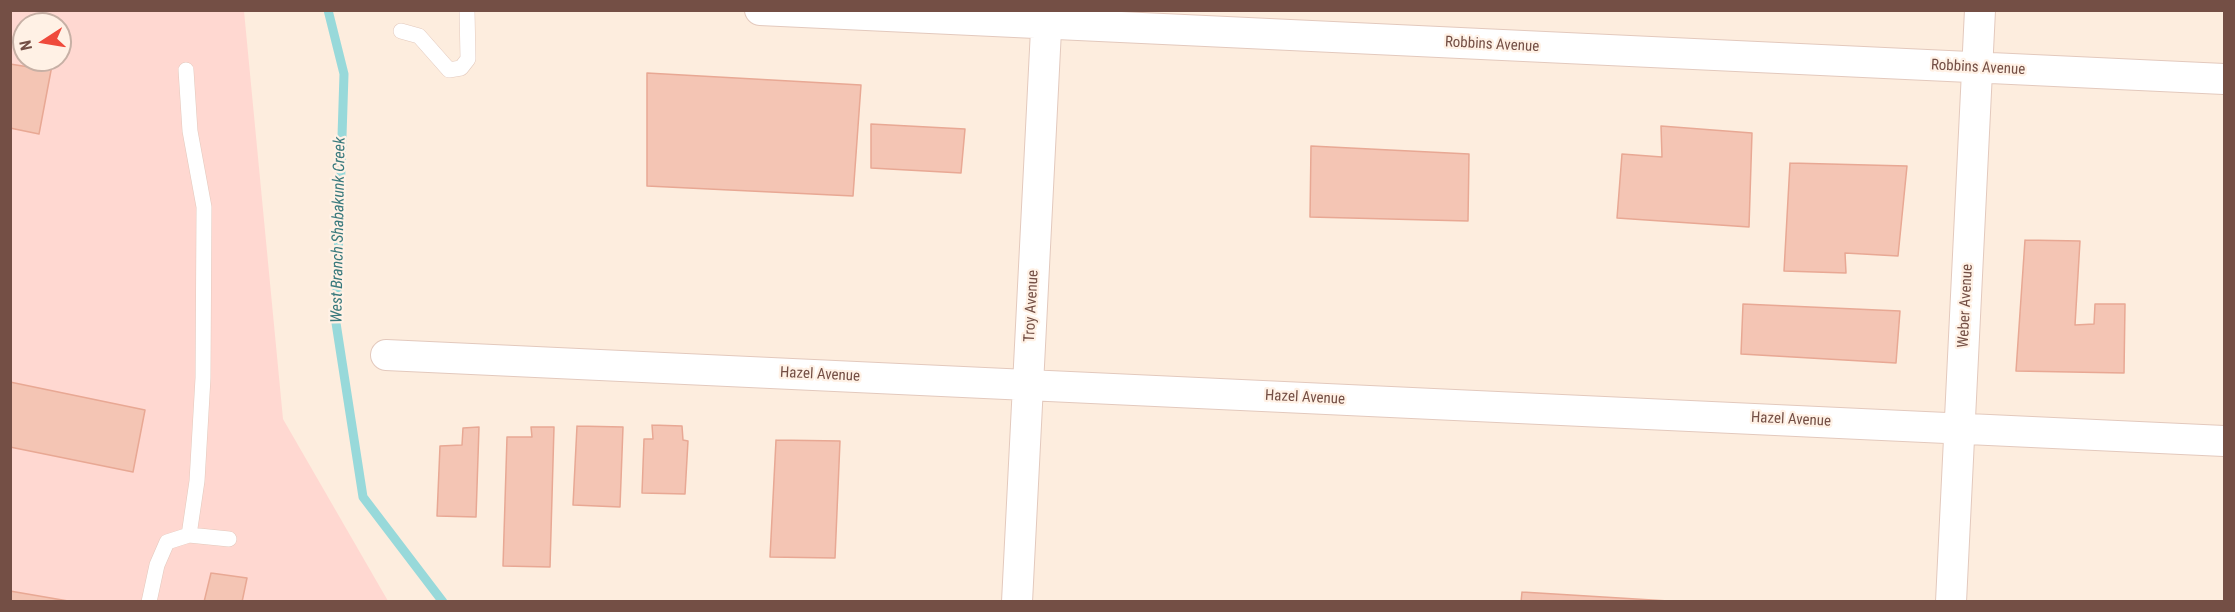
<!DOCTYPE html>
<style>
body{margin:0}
#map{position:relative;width:2235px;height:612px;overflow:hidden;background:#fdedde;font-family:"Roboto Condensed",sans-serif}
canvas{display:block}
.frame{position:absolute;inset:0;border:12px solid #744f45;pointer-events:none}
.north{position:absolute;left:12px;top:12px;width:60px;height:60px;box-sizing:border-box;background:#fff1e5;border:2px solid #c7b0a5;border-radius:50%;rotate:258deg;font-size:16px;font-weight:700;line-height:24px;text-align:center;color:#744f45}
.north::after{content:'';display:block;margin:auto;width:21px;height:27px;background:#ef4a3c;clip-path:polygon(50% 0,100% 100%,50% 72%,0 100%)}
</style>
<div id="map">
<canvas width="2235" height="612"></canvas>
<div class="frame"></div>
<div class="north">N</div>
</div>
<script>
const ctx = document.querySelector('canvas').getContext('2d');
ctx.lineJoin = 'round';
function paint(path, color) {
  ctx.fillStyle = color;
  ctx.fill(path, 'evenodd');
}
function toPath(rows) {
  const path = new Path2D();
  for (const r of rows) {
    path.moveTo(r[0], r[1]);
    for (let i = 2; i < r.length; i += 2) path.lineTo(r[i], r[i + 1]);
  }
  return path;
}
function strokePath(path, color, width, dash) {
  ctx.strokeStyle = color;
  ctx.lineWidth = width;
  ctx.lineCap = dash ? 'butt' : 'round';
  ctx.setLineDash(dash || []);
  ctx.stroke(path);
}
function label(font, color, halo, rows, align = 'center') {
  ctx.font = font + ' "Roboto Condensed",sans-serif';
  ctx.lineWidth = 4.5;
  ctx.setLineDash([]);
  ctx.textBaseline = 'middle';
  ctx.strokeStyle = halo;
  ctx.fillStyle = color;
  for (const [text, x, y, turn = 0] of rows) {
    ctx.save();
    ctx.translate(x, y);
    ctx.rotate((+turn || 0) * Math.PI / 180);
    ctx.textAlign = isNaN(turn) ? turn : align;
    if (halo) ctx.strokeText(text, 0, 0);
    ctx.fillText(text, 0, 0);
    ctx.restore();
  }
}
const commercial = toPath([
 [10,11,244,11,283,419,388,601,11,601],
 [24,24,60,24,60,60,24,60]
]);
const stream = toPath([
 [328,10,344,74,336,323,363,497,443,602]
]);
const building = toPath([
 [31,60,53,60,39,134,10,128,10,64,29,67,31,60],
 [647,73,861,85,853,196,647,186,647,73],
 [871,124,965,129,961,173,871,168,871,124],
 [1661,126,1752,133,1749,227,1617,218,1622,154,1662,157,1661,126],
 [1311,146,1469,154,1468,221,1310,217,1311,146],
 [1790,163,1907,166,1898,256,1845,253,1846,273,1784,271,1790,163],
 [2025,240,2080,241,2075,325,2094,324,2095,304,2125,304,2124,373,2016,371,2025,240],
 [1743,304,1900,311,1896,363,1741,354,1743,304],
 [10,382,145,410,133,472,10,447,10,382],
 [652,425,682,426,683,440,688,441,685,494,642,493,644,439,653,439,652,425],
 [577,426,623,427,620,507,573,505,577,426],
 [479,427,476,517,437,516,440,446,462,445,463,428,479,427],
 [531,427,554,427,550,567,503,566,507,437,532,437,531,427],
 [776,440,840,441,835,558,770,557,776,440],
 [211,573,247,578,242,602,204,602,211,573],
 [10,591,74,602,10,602,10,591],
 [1522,592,1685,602,1521,602,1522,592]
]);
const lane = toPath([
 [401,31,419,36,449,70,461,68,468,59,467,10],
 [186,70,190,131,204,207,203,378,197,481,189,535],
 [149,602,157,565,167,542,189,535,229,539]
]);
const street = toPath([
 [760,10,2224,79],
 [386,355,2224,441],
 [1017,602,1047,10],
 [1951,602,1980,10]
]);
const streetNames = [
 ["Robbins Avenue",1492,45,3],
 ["Robbins Avenue",1978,68,3],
 ["Troy Avenue",1032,306,-87],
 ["Weber Avenue",1966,306,-87],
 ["Hazel Avenue",820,375,3],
 ["Hazel Avenue",1305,398,3],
 ["Hazel Avenue",1791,420,3]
];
const waterNames = [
 ["West Branch Shabakunk Creek",339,230,-89]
];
paint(commercial, '#ffd8d1');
strokePath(stream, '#98d9da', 9);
paint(building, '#f4c5b4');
strokePath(building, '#e8a894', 1.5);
strokePath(lane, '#e3c9bd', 16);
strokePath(street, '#e3c9bd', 32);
strokePath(lane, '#fff', 15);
strokePath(street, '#fff', 30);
label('15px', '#744f45', '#fff1e5', streetNames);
label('italic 16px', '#39797c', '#fff1e5', waterNames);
</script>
